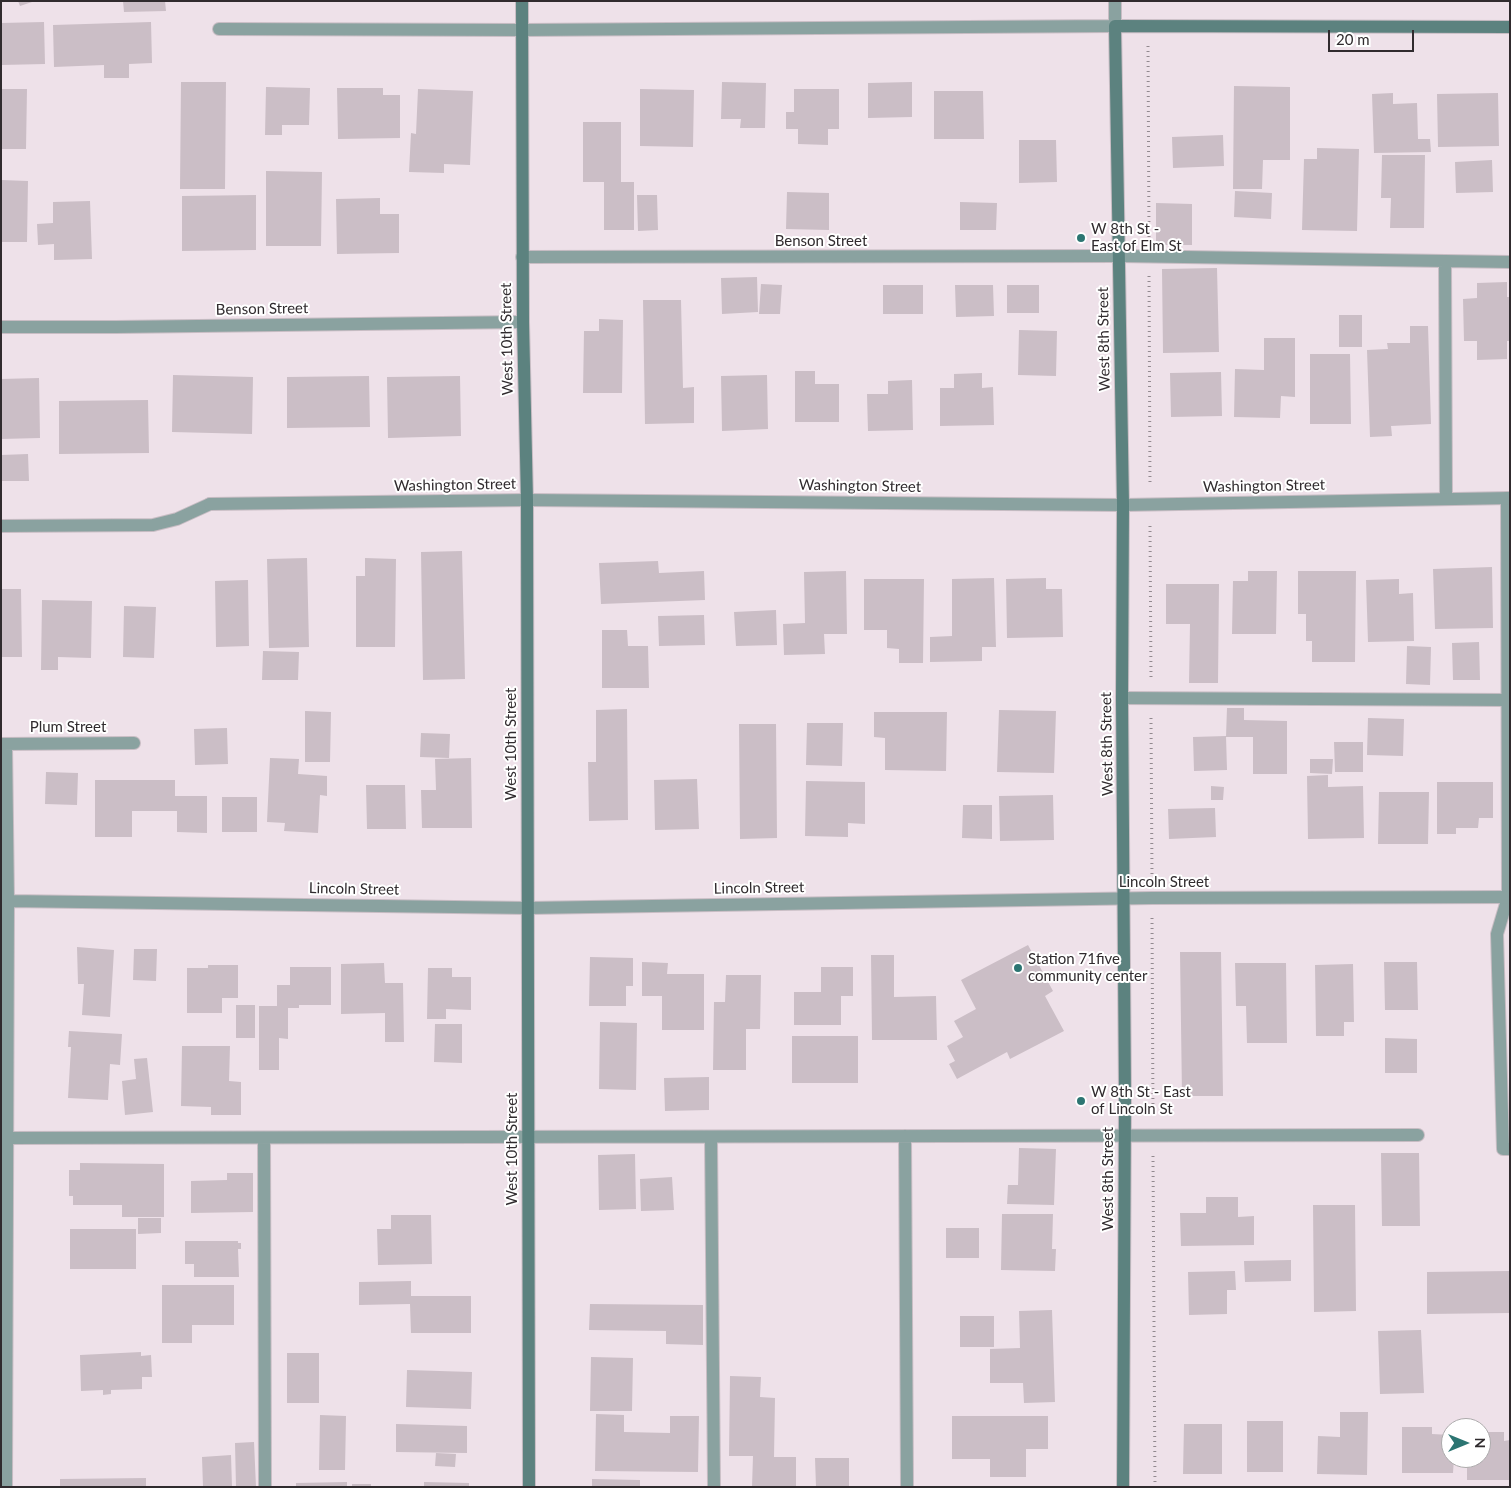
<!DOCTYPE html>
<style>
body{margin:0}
#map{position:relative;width:1511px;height:1488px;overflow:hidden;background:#eee1e9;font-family:Lato,sans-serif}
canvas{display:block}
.frame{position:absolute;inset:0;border:2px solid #302b2e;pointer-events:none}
.north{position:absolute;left:1441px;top:1418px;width:50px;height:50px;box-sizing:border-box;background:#fff;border:1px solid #acaaab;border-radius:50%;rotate:90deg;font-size:14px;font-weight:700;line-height:20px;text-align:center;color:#302b2e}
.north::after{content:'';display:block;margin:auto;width:18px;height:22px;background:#2c7572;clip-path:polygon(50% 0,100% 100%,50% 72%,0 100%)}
.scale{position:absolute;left:1328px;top:30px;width:86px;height:22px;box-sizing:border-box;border:2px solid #302b2e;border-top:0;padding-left:6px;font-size:15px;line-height:18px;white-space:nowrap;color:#302b2e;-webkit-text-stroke:4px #fff;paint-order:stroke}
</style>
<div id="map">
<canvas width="1511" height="1488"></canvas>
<div class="frame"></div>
<div class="north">N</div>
<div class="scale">20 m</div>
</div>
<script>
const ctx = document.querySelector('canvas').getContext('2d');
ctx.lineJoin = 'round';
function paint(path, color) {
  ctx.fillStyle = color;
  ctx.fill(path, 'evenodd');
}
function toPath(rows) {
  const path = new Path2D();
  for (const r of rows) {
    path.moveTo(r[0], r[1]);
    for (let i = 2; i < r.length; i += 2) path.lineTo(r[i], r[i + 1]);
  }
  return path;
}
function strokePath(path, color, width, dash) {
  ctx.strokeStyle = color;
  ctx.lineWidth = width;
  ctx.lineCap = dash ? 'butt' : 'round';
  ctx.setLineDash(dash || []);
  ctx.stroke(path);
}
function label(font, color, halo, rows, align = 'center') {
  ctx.font = font + ' Lato,sans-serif';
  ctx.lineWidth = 4;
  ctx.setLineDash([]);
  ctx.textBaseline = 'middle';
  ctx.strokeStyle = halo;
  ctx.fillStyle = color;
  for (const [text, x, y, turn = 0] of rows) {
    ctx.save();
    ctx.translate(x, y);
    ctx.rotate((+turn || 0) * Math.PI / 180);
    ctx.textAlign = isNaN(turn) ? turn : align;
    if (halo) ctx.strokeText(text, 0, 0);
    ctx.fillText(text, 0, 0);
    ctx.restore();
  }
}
const building = toPath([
 [18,1,32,1,32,2,20,6],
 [123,1,165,1,166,11,124,12],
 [44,22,45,64,1,65,1,23],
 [151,22,152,63,129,64,129,78,104,78,104,65,54,67,53,25],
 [181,82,226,82,225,189,180,189],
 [722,82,766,83,765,128,740,128,741,119,721,119],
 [912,82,912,117,868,118,868,83],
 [1234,86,1290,87,1290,160,1263,160,1262,189,1233,189],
 [266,87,310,88,309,125,282,125,282,135,265,135],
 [337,88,383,88,383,95,400,95,400,138,338,139],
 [1,89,27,89,26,149,1,149],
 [418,89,473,91,470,165,444,164,444,173,409,172,411,133,416,134],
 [640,89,694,90,693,147,640,146],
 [794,89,839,89,839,129,828,129,828,145,798,144,798,129,786,129,786,112,794,112],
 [934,91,983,91,984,139,934,139],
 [1393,93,1393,104,1417,103,1418,139,1430,139,1431,152,1374,153,1372,94],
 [1498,93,1499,146,1438,147,1437,94],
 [583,122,621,122,621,182,634,182,634,230,604,230,604,182,583,182],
 [1223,135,1224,166,1173,168,1172,137],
 [1019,140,1056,140,1057,182,1019,183],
 [1317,148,1359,149,1357,231,1302,230,1304,159,1317,159],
 [1382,155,1425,155,1424,228,1390,228,1391,198,1381,198],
 [1492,160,1493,192,1456,193,1455,162],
 [266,171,322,172,321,246,266,246],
 [1,180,28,181,27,242,1,242],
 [1235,191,1272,193,1271,219,1234,217],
 [787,192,829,193,829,230,786,229],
 [256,195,256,250,182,251,182,196],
 [637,195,657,195,658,230,638,231],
 [380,198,380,214,399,214,399,253,337,254,336,199],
 [90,201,92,259,54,260,54,244,38,245,37,224,53,223,53,202],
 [960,202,997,203,996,230,960,230],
 [1156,203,1192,204,1192,245,1156,245],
 [1217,268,1219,352,1163,353,1162,269],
 [757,277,758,312,722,314,721,278],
 [1507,282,1507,297,1510,297,1510,341,1507,341,1507,359,1477,360,1477,341,1464,341,1463,299,1477,298,1477,283],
 [761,284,782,285,780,314,759,314],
 [883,285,923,285,923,314,883,314],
 [955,285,993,285,994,316,956,317],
 [1007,285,1039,285,1039,313,1007,313],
 [643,300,681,300,683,388,694,387,694,423,645,424],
 [1339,315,1362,315,1362,347,1339,347],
 [599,319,623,320,622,393,583,393,584,331,599,331],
 [1410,326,1428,326,1431,424,1391,426,1392,436,1370,437,1367,350,1388,349,1387,343,1410,343],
 [1019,330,1057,331,1056,376,1018,375],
 [1264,338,1295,338,1295,397,1281,396,1280,418,1234,417,1235,369,1264,370],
 [1310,354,1350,354,1351,424,1310,424],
 [795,371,815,371,815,384,839,384,839,422,795,422],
 [1221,372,1222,416,1171,417,1170,373],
 [982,373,982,388,993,387,994,425,940,426,940,388,954,388,954,374],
 [173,375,253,377,252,434,172,432],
 [767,375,768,429,722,431,721,376],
 [369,376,370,427,287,428,287,377],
 [460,376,461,436,388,438,387,377],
 [39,378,40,438,1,439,1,379],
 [912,380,913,430,868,431,867,394,888,394,888,381],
 [148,400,149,453,59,454,59,401],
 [28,454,29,481,1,481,1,455],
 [462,551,465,679,423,680,421,552],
 [307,558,309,647,269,648,267,559],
 [365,558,396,559,395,647,356,647,356,576,365,576],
 [658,561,659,573,704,571,705,600,601,604,599,563],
 [1492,567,1493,628,1435,629,1433,569],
 [846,571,847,634,824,634,825,654,784,655,783,624,805,623,804,572],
 [1248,571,1277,571,1276,634,1232,634,1233,581,1248,581],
 [1298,571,1356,571,1355,662,1312,662,1312,641,1306,641,1306,614,1298,614],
 [994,578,996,647,982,647,982,661,930,662,930,637,952,636,952,579],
 [1046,578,1046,589,1062,589,1063,637,1007,638,1006,579],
 [864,579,924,579,923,663,899,663,899,649,887,648,887,630,864,630],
 [1399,579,1399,594,1413,593,1414,641,1368,642,1366,580],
 [248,580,249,646,216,647,215,581],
 [1166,584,1219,584,1218,683,1189,683,1190,624,1166,624],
 [1,589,21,589,22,657,1,657],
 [42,600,92,601,91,658,58,657,58,670,41,670],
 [124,606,156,607,154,658,123,657],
 [776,610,777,645,736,646,734,612],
 [704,615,705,645,659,646,658,616],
 [602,630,627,630,628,646,648,646,649,688,602,688],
 [1479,642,1480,680,1453,680,1452,643],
 [1407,646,1431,647,1430,685,1406,684],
 [263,651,299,652,298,680,262,680],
 [1227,708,1244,708,1244,720,1287,721,1287,774,1253,774,1253,737,1226,737],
 [627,709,628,820,589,821,588,762,596,762,596,710],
 [999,710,1056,711,1054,773,997,772],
 [305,711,331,712,330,762,305,762],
 [874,712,947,712,946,771,885,770,885,738,874,737],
 [1368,718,1404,719,1403,756,1367,755],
 [807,723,843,723,842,766,806,765],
 [739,724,776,724,777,838,740,839],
 [227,728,228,764,195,765,194,729],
 [421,733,450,734,449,758,420,757],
 [1226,736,1227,770,1194,771,1193,737],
 [1334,742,1363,742,1363,772,1335,772],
 [270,758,299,759,298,774,327,776,327,796,320,795,318,833,284,831,285,823,267,822],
 [471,758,472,828,422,828,421,790,436,790,435,759],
 [1310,759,1333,759,1332,774,1310,773],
 [46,772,78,773,77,805,45,804],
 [1328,775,1328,787,1363,786,1364,838,1308,839,1307,776],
 [697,779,699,829,655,830,654,780],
 [95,780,175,780,175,796,207,796,207,833,177,832,177,811,132,811,132,837,95,837],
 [806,781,865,782,865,824,848,823,848,837,805,836],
 [1437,782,1493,782,1493,818,1479,818,1478,828,1456,828,1456,834,1437,834],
 [366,785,405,785,406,829,367,829],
 [1211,786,1224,787,1223,800,1211,800],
 [1379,792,1429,792,1428,844,1378,844],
 [1053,795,1054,840,1000,841,999,796],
 [222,797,257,797,257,832,222,832],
 [963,805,992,805,992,839,962,838],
 [1215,808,1216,837,1169,839,1168,809],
 [1028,945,1053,991,1045,996,1064,1031,1010,1059,1007,1052,957,1079,949,1064,955,1061,947,1046,963,1037,954,1021,976,1009,961,980],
 [77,947,114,950,110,1017,82,1015,84,984,78,984],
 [134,949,157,949,156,981,133,980],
 [1180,952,1221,952,1223,1096,1182,1096],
 [871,955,894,955,894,997,936,996,937,1040,872,1040],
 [590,957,633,958,633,986,626,986,626,1006,589,1006],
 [642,962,668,963,667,974,704,974,704,1030,662,1030,662,996,642,996],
 [1384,962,1417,962,1418,1010,1385,1010],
 [384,963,385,983,403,983,404,1042,385,1042,385,1013,341,1014,341,964],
 [1235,963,1286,963,1287,1043,1247,1043,1246,1006,1236,1006],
 [1353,964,1354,1022,1344,1022,1344,1036,1316,1036,1315,965],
 [208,965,238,965,238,998,222,998,222,1013,187,1013,187,968,208,968],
 [290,967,331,967,331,1005,299,1005,299,1008,288,1008,288,1039,279,1038,279,1070,259,1070,259,1006,277,1006,277,985,290,985],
 [821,967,853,967,853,996,841,996,841,1025,794,1025,794,992,821,992],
 [428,968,452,968,452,977,471,977,471,1010,446,1009,446,1019,427,1019],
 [726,975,761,975,760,1029,746,1029,746,1070,713,1070,714,1002,725,1002],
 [236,1005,255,1005,255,1038,236,1038],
 [600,1022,637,1023,636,1090,599,1089],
 [435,1024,462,1024,462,1063,434,1062],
 [69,1031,122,1034,120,1065,110,1064,108,1100,68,1098,71,1047,68,1047],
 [792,1036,858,1036,858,1083,792,1083],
 [1385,1038,1417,1039,1417,1073,1385,1073],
 [182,1046,230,1046,229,1081,241,1082,241,1115,211,1115,211,1107,181,1106],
 [147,1058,153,1112,125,1115,122,1081,136,1079,134,1059],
 [709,1077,709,1110,665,1111,664,1078],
 [1019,1148,1056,1149,1054,1205,1007,1204,1008,1185,1018,1185],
 [1381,1153,1419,1153,1420,1226,1382,1226],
 [635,1154,636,1209,599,1210,598,1155],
 [80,1163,164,1164,164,1217,122,1217,122,1205,73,1205,73,1196,69,1196,69,1170,80,1170],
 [227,1173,253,1173,253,1212,191,1213,191,1181,227,1180],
 [672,1177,674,1210,641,1211,640,1179],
 [1206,1197,1238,1197,1238,1217,1254,1216,1254,1245,1181,1246,1180,1213,1206,1213],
 [1313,1205,1355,1205,1356,1311,1314,1312],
 [1002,1214,1053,1214,1052,1249,1056,1249,1055,1271,1001,1270],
 [391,1215,431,1215,432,1264,378,1265,377,1229,391,1229],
 [138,1218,161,1218,161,1233,138,1234],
 [946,1228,979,1228,979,1258,946,1258],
 [70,1229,136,1229,136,1269,70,1269],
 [185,1241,238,1241,238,1243,241,1243,241,1249,238,1249,239,1277,194,1277,194,1264,185,1264],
 [1291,1260,1291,1281,1245,1282,1244,1261],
 [1235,1271,1236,1290,1227,1290,1227,1314,1189,1315,1188,1272],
 [1510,1271,1510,1313,1427,1314,1427,1272],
 [411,1281,411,1296,471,1296,471,1333,411,1333,410,1304,359,1305,359,1282],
 [162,1285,234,1285,234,1325,192,1325,192,1343,162,1343],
 [590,1304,703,1305,703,1345,666,1344,666,1331,589,1330],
 [1052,1310,1055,1402,1024,1403,1023,1383,990,1383,990,1349,1020,1348,1019,1311],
 [960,1316,994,1316,994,1347,960,1347],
 [1421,1330,1424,1393,1380,1394,1378,1331],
 [141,1352,141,1356,151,1355,152,1377,142,1377,142,1389,111,1390,111,1394,103,1395,103,1390,81,1391,80,1355],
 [287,1353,319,1353,319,1403,287,1403],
 [591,1357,633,1358,632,1411,590,1411],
 [407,1370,472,1372,471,1409,406,1407],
 [730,1376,761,1377,760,1397,775,1398,774,1457,796,1457,796,1487,752,1487,753,1456,729,1456],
 [1340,1412,1368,1412,1367,1475,1317,1474,1318,1436,1340,1437],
 [596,1414,624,1415,624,1432,670,1433,670,1416,699,1416,698,1472,595,1471],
 [320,1415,346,1416,345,1470,319,1470],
 [952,1416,1048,1416,1048,1449,1026,1449,1026,1477,990,1477,990,1459,952,1459],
 [1247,1421,1283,1421,1283,1472,1247,1472],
 [396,1424,467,1426,467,1453,396,1452],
 [1184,1424,1222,1424,1222,1474,1183,1474],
 [1402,1427,1432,1427,1432,1434,1451,1435,1451,1458,1454,1458,1453,1473,1402,1473],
 [1481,1432,1504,1432,1504,1441,1510,1440,1510,1480,1467,1480,1467,1458,1481,1458],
 [254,1442,256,1487,236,1487,235,1443],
 [436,1453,456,1454,455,1467,435,1466],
 [231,1455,232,1487,203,1487,202,1457],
 [815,1458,849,1458,849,1487,816,1487],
 [146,1478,146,1487,60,1487,60,1479],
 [592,1479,640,1480,640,1487,592,1487],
 [347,1482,347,1487,296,1487,296,1483],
 [424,1482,469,1483,469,1487,424,1487],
 [352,1484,371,1484,371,1487,352,1487]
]);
const path = toPath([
 [1148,46,1149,237],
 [1149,276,1150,485],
 [1150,526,1151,677],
 [1151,718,1152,877],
 [1152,918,1153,1115],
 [1153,1156,1155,1487]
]);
const lane = toPath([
 [522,257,1119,256,1510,262],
 [1445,261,1446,499],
 [1507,498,1508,897,1497,934,1503,1149,1510,1149],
 [1,526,153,525,177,519,210,504],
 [1122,698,1508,700],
 [905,1136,907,1487],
 [711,1137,714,1487],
 [6,1138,1418,1135],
 [264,1138,265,1487]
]);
const street = toPath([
 [219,29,522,30,1115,26,1115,1],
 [1,327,116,327,523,322],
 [210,504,527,500,1123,505,1510,498],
 [1,744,134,743],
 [8,901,528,908,1152,898,1510,897],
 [6,1487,8,901,6,744]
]);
const secondary = toPath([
 [522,1,523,322,527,500,529,1487],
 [1123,1487,1125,1098,1122,698,1123,505,1115,26,1510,27]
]);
const markers = [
 [1081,238,5,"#2c7572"],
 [1018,968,5,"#2c7572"],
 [1081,1101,5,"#2c7572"]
];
const poiNames = [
 ["W 8th St -",1091,229],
 ["East of Elm St",1091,246],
 ["Station 71five",1028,959],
 ["community center",1028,976],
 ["W 8th St - East",1091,1092],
 ["of Lincoln St",1091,1109]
];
const streetNames = [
 ["Benson Street",821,241],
 ["Benson Street",262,309,-1],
 ["West 10th Street",507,339,-91],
 ["West 8th Street",1104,339,-91],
 ["Washington Street",455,485,-1],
 ["Washington Street",860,486,1],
 ["Washington Street",1264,486,-1],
 ["Plum Street",68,727],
 ["West 10th Street",511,744,-90],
 ["West 8th Street",1107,744,-91],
 ["Lincoln Street",1164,882],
 ["Lincoln Street",759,888,-1],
 ["Lincoln Street",354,889,1],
 ["West 10th Street",512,1149,-90],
 ["West 8th Street",1108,1179,-90]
];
paint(building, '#cbbec6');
strokePath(lane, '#c8bdc4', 14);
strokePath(street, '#c8bdc4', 14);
strokePath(secondary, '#c8bdc4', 14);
strokePath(path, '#92898f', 3, [1, 4]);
strokePath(lane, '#8aa2a0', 12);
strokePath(street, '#8aa2a0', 12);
strokePath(secondary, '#5c827f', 12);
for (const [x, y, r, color] of markers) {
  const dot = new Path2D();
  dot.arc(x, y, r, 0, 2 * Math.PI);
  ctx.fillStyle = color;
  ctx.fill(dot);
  strokePath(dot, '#fff', 2);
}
label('15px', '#302b2e', '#fff', poiNames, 'left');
label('15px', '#302b2e', '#fff', streetNames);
</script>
